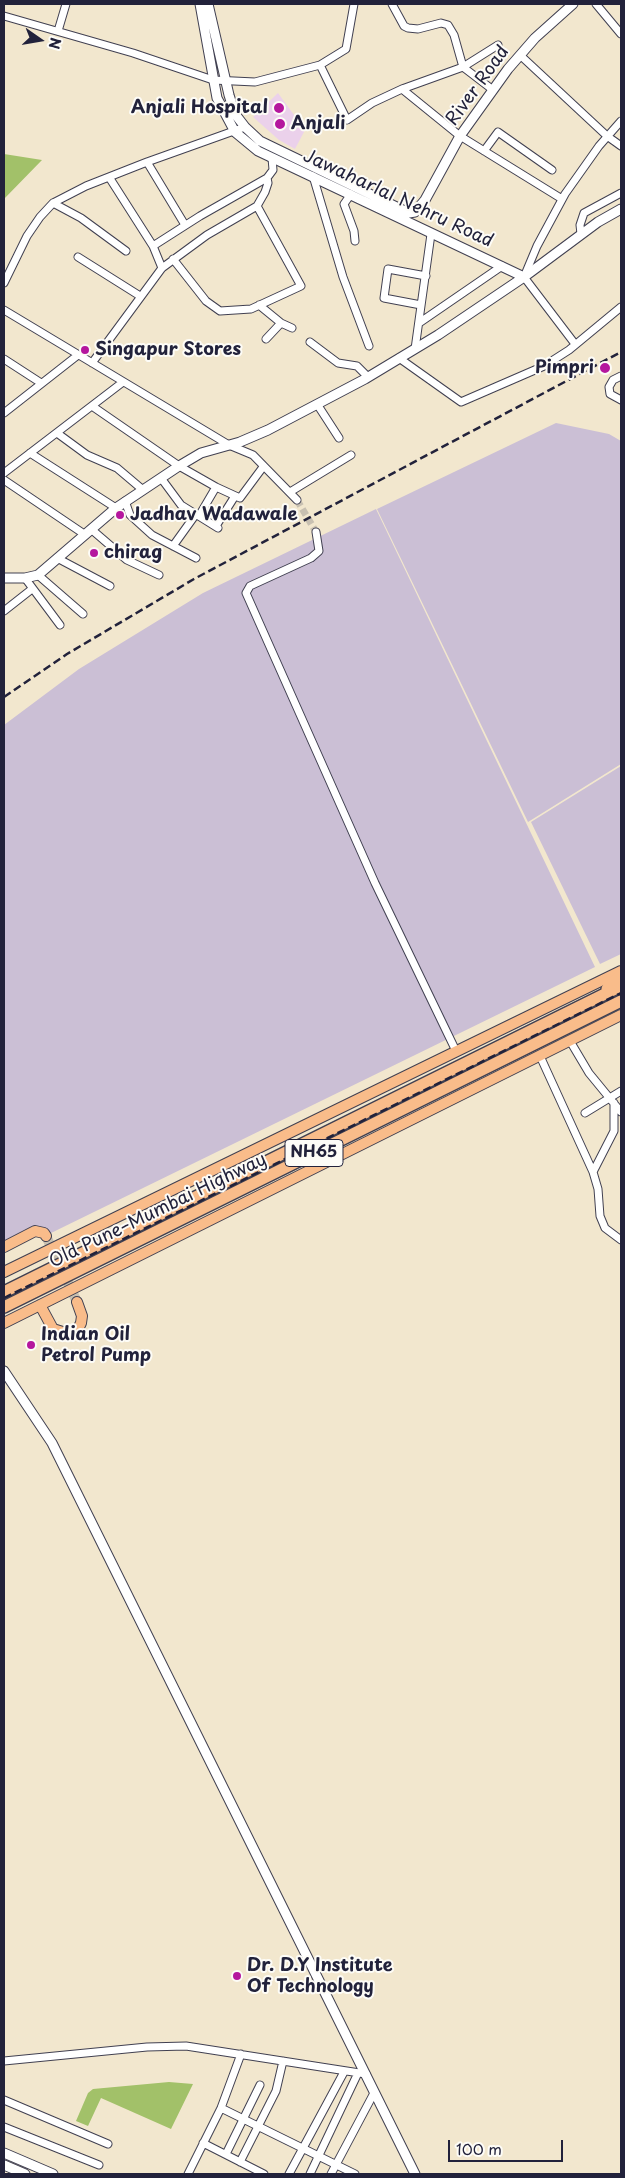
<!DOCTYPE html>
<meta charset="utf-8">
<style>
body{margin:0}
#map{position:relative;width:625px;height:2178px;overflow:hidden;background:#f2e7ce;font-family:"Playpen Sans",sans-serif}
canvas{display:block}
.frame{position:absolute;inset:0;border:5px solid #22223b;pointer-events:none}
.north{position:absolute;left:15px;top:15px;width:50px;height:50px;-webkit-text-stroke:4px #fdfcf7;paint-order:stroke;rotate:103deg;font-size:14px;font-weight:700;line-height:20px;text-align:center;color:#22223b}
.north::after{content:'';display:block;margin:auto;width:18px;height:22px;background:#22223b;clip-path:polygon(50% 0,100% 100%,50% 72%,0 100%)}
.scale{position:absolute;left:448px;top:2140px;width:115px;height:22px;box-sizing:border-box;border:2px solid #22223b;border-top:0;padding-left:6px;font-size:15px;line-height:18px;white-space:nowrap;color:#22223b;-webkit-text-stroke:4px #fdfcf7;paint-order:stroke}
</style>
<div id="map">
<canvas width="625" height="2178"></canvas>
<div class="frame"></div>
<div class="north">N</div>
<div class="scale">100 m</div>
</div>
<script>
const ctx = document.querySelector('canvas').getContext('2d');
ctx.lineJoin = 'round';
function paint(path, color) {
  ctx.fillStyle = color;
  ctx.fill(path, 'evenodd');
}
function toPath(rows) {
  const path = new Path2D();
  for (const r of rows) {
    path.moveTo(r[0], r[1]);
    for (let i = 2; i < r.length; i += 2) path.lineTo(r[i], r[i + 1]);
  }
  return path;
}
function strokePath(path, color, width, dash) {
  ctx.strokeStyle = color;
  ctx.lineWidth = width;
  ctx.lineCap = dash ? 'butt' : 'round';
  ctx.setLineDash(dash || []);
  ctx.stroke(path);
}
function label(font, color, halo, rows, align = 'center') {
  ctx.font = font + ' "Playpen Sans",sans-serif';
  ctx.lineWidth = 4;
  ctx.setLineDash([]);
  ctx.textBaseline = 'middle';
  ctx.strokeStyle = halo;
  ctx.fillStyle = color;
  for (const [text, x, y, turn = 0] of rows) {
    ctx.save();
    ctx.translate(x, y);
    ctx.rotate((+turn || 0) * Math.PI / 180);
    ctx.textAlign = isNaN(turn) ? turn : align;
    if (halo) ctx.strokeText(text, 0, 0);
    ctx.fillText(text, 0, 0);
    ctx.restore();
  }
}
const built = toPath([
 [278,93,305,130,295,149,279,140,253,117]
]);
const industrial = toPath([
 [556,423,609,434,621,441,621,764,528,822,377,509],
 [376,509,595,967,49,1234,45,1228,36,1227,4,1243,4,725,79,669,203,593],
 [621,766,621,954,600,964,531,822]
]);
const green = toPath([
 [4,154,42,160,4,199],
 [169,2082,193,2084,171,2129,101,2098,88,2126,76,2121,88,2093,93,2089]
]);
const minorTunnel = toPath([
 [297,500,316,532]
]);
const primaryTunnel = toPath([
 [46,1236,77,1302]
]);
const minor = toPath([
 [392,4,404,26,408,28,418,29,441,23,448,25,454,35,463,67,493,90],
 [596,4,621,34],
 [4,16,133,53,213,80,255,82,320,65,346,49,354,4],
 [58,31,66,4],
 [520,55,607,136,621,146],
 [320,65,347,120,372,103,402,89,463,67,498,45],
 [402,89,460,136,562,199],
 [484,151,498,132,552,170],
 [147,162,185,225],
 [313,176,343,277,369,346],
 [109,177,153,246,162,268],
 [351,194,344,204,354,231,355,241],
 [53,203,81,218,126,251],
 [581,234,580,225,584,213,621,193],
 [153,246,200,216,267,178],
 [78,257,140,296],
 [173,259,206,301,220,311,251,309,301,286,257,206],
 [4,283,27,236,40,217,53,203,86,186,147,162,245,127],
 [259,305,281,323,266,339],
 [421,305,384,298,388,269,426,276],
 [4,310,229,445,253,455,297,500],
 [281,323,292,328],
 [419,323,502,266],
 [310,342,338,363,357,366,368,377],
 [575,344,524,277,537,246,565,194,599,146,621,121],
 [415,349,431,234],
 [399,358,461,402,544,366,569,350,621,307],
 [4,359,41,383],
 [92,363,162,268,207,235,257,206,265,192,268,183,267,178,273,170,272,158],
 [621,376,613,380,609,387,610,394,621,400],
 [317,404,339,438],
 [92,406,179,466,216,487,199,516],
 [4,413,78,355],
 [57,433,87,455,117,468,143,490],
 [30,453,116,508],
 [4,473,123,382],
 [161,478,181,505,218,528],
 [4,480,84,534],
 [216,487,240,498,263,467],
 [290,492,351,455],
 [125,501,130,515,152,535,196,558],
 [216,526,235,496],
 [91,529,127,560,159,575],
 [316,532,319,551,311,558,250,586,246,593,375,883,456,1051],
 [173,546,196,514],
 [57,558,110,586],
 [38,575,83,614],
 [25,578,60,625],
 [4,611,32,589],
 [570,1041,589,1073,621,1112],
 [540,1056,593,1172,598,1189,600,1216,605,1228,621,1240],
 [585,1113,621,1091],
 [593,1172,614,1131,614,1103],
 [4,2061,147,2047,186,2046,366,2074],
 [4,2100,108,2144],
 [221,2108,355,2174],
 [4,2127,99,2165],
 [203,2143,264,2174],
 [226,2154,260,2085],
 [240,2162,276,2091,283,2061],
 [188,2174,221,2108,241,2054],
 [289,2174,344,2072],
 [310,2174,358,2073],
 [331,2174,374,2093]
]);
const tertiary = toPath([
 [200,4,217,98,235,132,258,151,524,277],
 [208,4,229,95,235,114,245,127,260,141,409,213,415,212,425,200,460,136,508,69,535,38,573,4],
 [4,578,25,578,38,575,116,508,179,466,201,453,240,442,268,430,365,379,438,335,524,277,598,222,621,209],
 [4,1371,52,1443,415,2174],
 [4,2153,53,2174],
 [4,2165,25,2174]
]);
const primary = toPath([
 [4,1247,35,1231,44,1233,46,1236],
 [4,1272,621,971],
 [40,1305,53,1329,66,1333,78,1329,81,1323,82,1316,77,1302],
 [4,1323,621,1015]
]);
const trunk = toPath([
 [607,989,621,975],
 [4,1292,621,986],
 [4,1307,621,1001]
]);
const rail = toPath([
 [4,697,67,654,194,579,621,352],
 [4,1298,621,993]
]);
const markers = [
 [279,108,6,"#b5179e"],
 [280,124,6,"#b5179e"],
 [85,350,5,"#b5179e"],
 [605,368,6,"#b5179e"],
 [120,515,5,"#b5179e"],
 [94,553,5,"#b5179e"],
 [31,1345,5,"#b5179e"],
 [237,1976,5,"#b5179e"]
];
const shields = [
 [314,1153,58]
];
const shieldNames = [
 ["NH65",314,1153]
];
const streetNames = [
 ["River Road",478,86,-54],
 ["Jawaharlal Nehru Road",398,199,25],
 ["Old Pune–Mumbai Highway",158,1211,-26]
];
const poiNames = [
 ["Anjali Hospital",268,108,"right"],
 ["Anjali",291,124],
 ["Singapur Stores",95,350],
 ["Pimpri",594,368,"right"],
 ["Jadhav Wadawale",130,515],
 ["chirag",104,553],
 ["Indian Oil",41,1335],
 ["Petrol Pump",41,1356],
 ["Dr. D.Y Institute",247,1966],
 ["Of Technology",247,1987]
];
paint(built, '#ebd1eb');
paint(industrial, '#cbbfd5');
paint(green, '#a2c169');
strokePath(minorTunnel, '#c8c0b1', 7, [7, 3.5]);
strokePath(primaryTunnel, '#c8c0b1', 10, [10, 5]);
strokePath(minor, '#414051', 9);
strokePath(tertiary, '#414051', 11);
strokePath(primary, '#414051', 12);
strokePath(trunk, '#414051', 14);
strokePath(minor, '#fff', 7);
strokePath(tertiary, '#fff', 9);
strokePath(primary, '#f9bc8a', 10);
strokePath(trunk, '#f9bc8a', 11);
strokePath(rail, '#22223b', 2.5, [8, 4]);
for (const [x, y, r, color] of markers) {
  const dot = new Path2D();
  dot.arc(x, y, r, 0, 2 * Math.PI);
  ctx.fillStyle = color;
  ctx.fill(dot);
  strokePath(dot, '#fdfcf7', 2);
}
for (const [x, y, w] of shields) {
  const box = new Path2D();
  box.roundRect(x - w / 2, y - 13.5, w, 27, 4);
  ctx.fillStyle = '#fdfcf7';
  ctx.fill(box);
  strokePath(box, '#22223b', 1);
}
label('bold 16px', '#22223b', null, shieldNames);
label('18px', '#22223b', '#fdfcf7', streetNames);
label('bold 18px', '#22223b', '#fdfcf7', poiNames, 'left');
</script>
